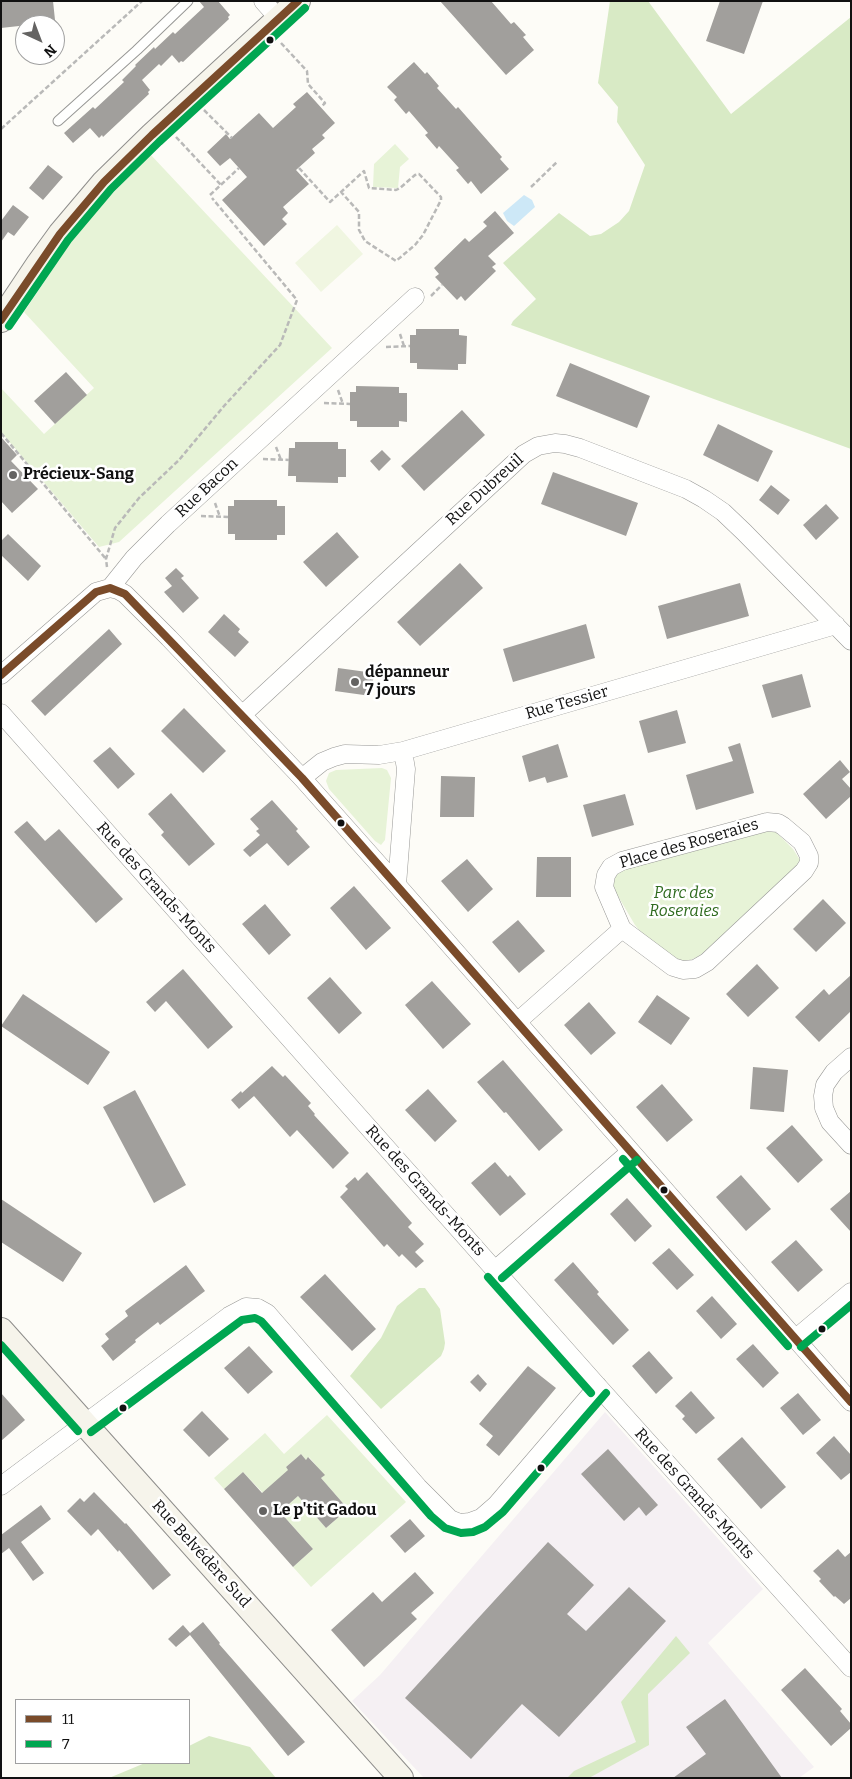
<!DOCTYPE html>
<meta charset="utf-8">
<style>
body{margin:0}
#map{position:relative;width:852px;height:1779px;overflow:hidden;background:#fdfcf7;font-family:Bitter,serif}
canvas{display:block}
.frame{position:absolute;inset:0;border:2px solid #111;pointer-events:none}
.legend{position:absolute;left:15px;top:1699px;width:175px;height:65px;box-sizing:border-box;background:#fff;border:1px solid #a0a0a0;margin:0;padding:6px 9px;list-style:none;font-size:15px;color:#111}
.legend li{display:flex;align-items:center;gap:10px;height:25px}
.legend b{width:25px;border:1px solid #a0a0a0}
.north{position:absolute;left:15px;top:15px;width:50px;height:50px;box-sizing:border-box;background:#fff;border:1px solid #a0a0a0;border-radius:50%;rotate:137deg;font-size:14px;font-weight:700;line-height:20px;text-align:center;color:#111}
.north::after{content:'';display:block;margin:auto;width:18px;height:22px;background:#646362;clip-path:polygon(50% 0,100% 100%,50% 72%,0 100%)}
</style>
<div id="map">
<canvas width="852" height="1779"></canvas>
<div class="frame"></div>
<ul class="legend">
<li><b style="height:6px;background:#7a4b2a"></b>11</li>
<li><b style="height:6px;background:#00a651"></b>7</li>
</ul>
<div class="north">N</div>
</div>
<script>
const ctx = document.querySelector('canvas').getContext('2d');
ctx.lineJoin = 'round';
function paint(path, color) {
  ctx.fillStyle = color;
  ctx.fill(path, 'evenodd');
}
function toPath(rows) {
  const path = new Path2D();
  for (const r of rows) {
    path.moveTo(r[0], r[1]);
    for (let i = 2; i < r.length; i += 2) path.lineTo(r[i], r[i + 1]);
  }
  return path;
}
function strokePath(path, color, width, dash) {
  ctx.strokeStyle = color;
  ctx.lineWidth = width;
  ctx.lineCap = dash ? 'butt' : 'round';
  ctx.setLineDash(dash || []);
  ctx.stroke(path);
}
function label(font, color, halo, rows, align = 'center') {
  ctx.font = font + ' Bitter,serif';
  ctx.lineWidth = 5;
  ctx.setLineDash([]);
  ctx.textBaseline = 'middle';
  ctx.strokeStyle = halo;
  ctx.fillStyle = color;
  for (const [text, x, y, turn = 0] of rows) {
    ctx.save();
    ctx.translate(x, y);
    ctx.rotate((+turn || 0) * Math.PI / 180);
    ctx.textAlign = isNaN(turn) ? turn : align;
    if (halo) ctx.strokeText(text, 0, 0);
    ctx.fillText(text, 0, 0);
    ctx.restore();
  }
}
const industrial = toPath([
 [605,1412,763,1589,708,1643,814,1767,799,1778,424,1778,352,1701,380,1675]
]);
const green = toPath([
 [395,144,409,159,400,167,398,188,373,187,374,164],
 [150,154,332,348,119,542,99,547,1,432,1,388,44,434,94,388,24,312,69,245,94,213],
 [382,768,387,770,391,778,385,840,381,845,375,841,329,789,326,781,329,773,336,770],
 [769,830,775,831,793,849,800,860,798,867,709,948,699,956,688,961,677,961,644,936,635,925,615,891,613,884,616,875,624,869],
 [327,1415,406,1502,311,1587,293,1567,313,1549,280,1512,298,1496,326,1528,348,1509,321,1478,324,1475,309,1457,306,1460,301,1454,286,1467,297,1480,263,1493,243,1472,224,1489,214,1478,265,1433,284,1454]
]);
const forest = toPath([
 [610,1,648,1,731,114,851,17,851,449,511,325,513,321,536,299,503,263,559,213,590,236,601,234,619,222,629,211,645,165,617,122,618,107,598,83],
 [419,1288,425,1288,440,1309,445,1343,444,1349,441,1356,381,1409,350,1376,381,1338,397,1306],
 [676,1636,690,1653,648,1694,649,1745,589,1778,567,1778,574,1771,636,1742,621,1702],
 [209,1736,250,1747,276,1778,109,1778,145,1763,189,1763,189,1746]
]);
const pitch = toPath([
 [337,225,363,254,321,292,295,263]
]);
const water = toPath([
 [524,195,532,200,535,207,514,226,507,221,503,213]
]);
const building = toPath([
 [1,1,53,1,55,20,37,22,37,24,1,28],
 [199,1,218,1,230,15,228,17,229,19,183,62,181,61,179,63,172,55,161,66,159,64,142,80,150,90,148,92,149,94,103,137,102,135,99,138,90,128,73,143,64,133,93,107,95,109,124,82,122,80,136,66,135,65,154,47,155,49,173,32,175,34,204,7],
 [440,1,491,1,511,24,514,22,526,35,523,37,534,50,506,75],
 [720,1,763,1,744,54,706,41],
 [414,62,425,74,427,72,439,86,437,88,456,109,458,107,502,157,500,159,509,169,481,194,471,181,468,184,456,170,459,168,439,146,437,149,425,135,428,133,409,111,406,114,394,100,397,97,387,87],
 [307,92,335,123,322,135,325,138,312,149,315,153,296,170,309,184,283,207,288,213,282,219,287,224,264,246,222,200,247,177,230,158,220,166,207,152,226,134,230,139,259,113,273,128,296,107,293,104],
 [48,165,63,177,43,200,29,188],
 [13,205,29,217,14,236,8,232,1,242,1,221],
 [495,211,514,233,488,256,496,264,492,267,496,271,465,301,461,296,457,300,435,277,439,274,434,268,465,238,469,242,487,226,483,222],
 [416,329,459,329,459,335,467,336,466,364,458,364,458,370,417,369,417,363,410,363,410,335,416,335],
 [570,363,650,396,637,428,556,396],
 [66,372,87,395,55,424,34,401],
 [356,386,399,387,399,393,407,393,407,422,399,421,399,427,357,427,357,421,350,421,350,392,356,392],
 [462,410,485,435,424,491,401,466],
 [718,424,773,451,758,482,703,455],
 [1,437,17,455,11,461,38,489,12,513,1,501],
 [295,442,338,442,338,449,346,449,346,477,338,477,338,483,296,482,296,476,288,476,289,448,295,448],
 [382,450,391,459,379,471,370,461],
 [553,472,638,503,626,536,541,504],
 [771,485,790,500,778,515,759,500],
 [234,500,277,500,277,506,285,506,285,535,277,535,277,540,235,540,235,534,228,534,228,506,234,506],
 [826,504,839,518,816,540,803,525],
 [337,532,359,557,326,587,303,562],
 [8,534,41,566,28,581,1,555,1,541],
 [460,563,483,588,420,646,397,622],
 [176,568,184,576,181,578,199,598,183,613,164,592,172,586,165,578],
 [740,583,749,616,667,639,658,606],
 [224,614,240,629,238,632,249,642,235,657,208,632],
 [586,624,595,658,513,682,503,649],
 [109,629,122,644,45,716,31,701],
 [338,668,374,673,371,696,335,691],
 [802,674,811,707,772,718,762,685],
 [184,708,226,751,203,773,161,731],
 [677,710,686,743,648,753,639,721],
 [740,743,754,793,696,810,686,775,733,761,728,747],
 [558,744,568,777,547,783,545,777,529,782,522,756],
 [110,747,135,774,118,789,93,761],
 [840,760,850,772,842,779,851,789,851,796,826,819,803,794],
 [441,776,475,777,474,817,440,817],
 [171,793,215,844,189,866,161,835,164,832,148,814],
 [625,794,634,825,592,837,583,805],
 [272,800,298,829,296,831,310,847,288,866,267,843,250,857,243,850,260,835,256,831,259,829,250,819],
 [27,821,45,841,59,829,123,899,96,923,14,832],
 [537,857,571,857,571,897,536,897],
 [467,859,493,889,468,912,441,881],
 [354,886,391,928,366,950,330,908],
 [823,899,846,923,816,952,793,929],
 [265,904,291,935,269,955,242,924],
 [518,920,545,951,519,973,492,942],
 [757,964,779,988,748,1017,726,994],
 [183,969,233,1027,208,1049,166,1001,155,1012,146,1002],
 [851,975,851,1011,819,1042,795,1017,824,989,829,995],
 [330,977,362,1013,339,1034,307,998],
 [432,981,471,1024,443,1049,405,1005],
 [23,994,110,1052,88,1085,1,1026],
 [657,995,690,1018,671,1045,638,1022],
 [589,1002,616,1033,591,1055,564,1025],
 [503,1060,563,1130,539,1151,506,1112,504,1113,477,1082],
 [272,1066,283,1077,285,1075,311,1103,308,1106,315,1114,314,1115,349,1153,333,1169,297,1130,290,1137,254,1096,239,1109,231,1100,241,1091,242,1093],
 [753,1067,788,1070,784,1112,750,1109],
 [662,1084,693,1120,667,1142,636,1107],
 [428,1089,457,1121,435,1142,405,1110],
 [135,1090,186,1185,154,1203,103,1107],
 [792,1125,823,1160,798,1183,766,1148],
 [495,1162,508,1177,510,1175,526,1194,500,1216,471,1183],
 [367,1172,412,1223,408,1227,424,1244,415,1252,424,1261,416,1268,402,1254,399,1257,387,1244,384,1247,340,1197,348,1189,345,1186,355,1177,358,1181],
 [741,1175,771,1209,746,1231,716,1197],
 [851,1191,851,1232,830,1209],
 [627,1198,652,1226,635,1242,610,1214],
 [1,1199,82,1253,63,1282,1,1242],
 [796,1240,823,1270,798,1292,771,1262],
 [669,1248,694,1275,677,1290,652,1263],
 [573,1262,599,1292,597,1294,629,1330,613,1345,554,1280],
 [186,1265,205,1291,160,1325,158,1322,135,1340,136,1342,113,1361,101,1346,109,1339,105,1334,128,1316,125,1311],
 [325,1274,376,1329,352,1351,300,1297],
 [712,1296,737,1324,721,1339,696,1311],
 [753,1344,779,1373,763,1388,736,1359],
 [249,1346,273,1372,248,1394,224,1368],
 [649,1351,673,1378,656,1394,632,1366],
 [528,1366,556,1388,499,1456,486,1445,493,1436,479,1424],
 [478,1374,487,1384,480,1392,470,1382],
 [691,1391,715,1418,696,1434,682,1419,685,1416,675,1406],
 [1,1393,25,1420,1,1441],
 [798,1393,821,1420,803,1435,780,1408],
 [202,1411,229,1439,209,1457,183,1430],
 [834,1436,851,1455,851,1472,841,1480,816,1453],
 [742,1437,786,1487,761,1509,717,1459],
 [608,1449,658,1505,646,1516,639,1507,624,1521,581,1474],
 [301,1454,306,1460,308,1457,325,1475,321,1478,348,1509,326,1528,298,1496,280,1512,313,1549,293,1567,224,1489,243,1472,262,1493,288,1470,286,1467],
 [94,1492,125,1524,126,1523,171,1575,153,1590,119,1550,118,1552,98,1529,91,1536,67,1511,80,1498,84,1502],
 [41,1505,51,1519,21,1542,44,1573,33,1581,9,1548,1,1554,1,1535],
 [410,1519,425,1536,405,1553,390,1536],
 [548,1542,594,1585,567,1614,586,1631,629,1587,666,1621,559,1737,522,1704,471,1759,405,1698],
 [838,1549,845,1557,851,1552,851,1598,844,1604,835,1596,834,1597,819,1581,821,1579,813,1571],
 [415,1572,434,1593,411,1613,417,1619,364,1667,331,1630,373,1592,382,1602],
 [203,1622,220,1643,219,1644,305,1742,288,1756,190,1635,176,1647,168,1639,183,1625,190,1633],
 [805,1668,842,1709,840,1711,851,1724,851,1728,831,1746,781,1690],
 [725,1699,782,1778,673,1778,706,1754,686,1727]
]);
const path = toPath([
 [281,43,307,71,308,84,325,103,321,107],
 [204,110,232,138],
 [1,129,142,1],
 [176,137,221,185],
 [299,168,330,202,364,171,369,188,396,190,400,188,415,175,419,174,441,197,441,200,423,235,415,245,396,261,365,241,359,230,359,212,341,192],
 [531,187,557,162],
 [210,195,239,168],
 [431,296,442,285],
 [400,334,404,346],
 [386,347,410,346],
 [338,390,343,404],
 [324,403,350,404],
 [1,433,106,559],
 [276,447,281,460],
 [263,459,289,460],
 [215,503,220,517],
 [201,516,228,517],
 [107,567,106,559,115,528,139,498,179,460,224,406,280,345,297,300,212,198]
]);
const lane = toPath([
 [58,121,137,50,188,1]
]);
const street = toPath([
 [263,1,279,19],
 [110,588,134,558,168,524,415,297],
 [1,675,96,592,110,588,118,590,125,594,169,638,302,778,397,885,851,1402],
 [1,713,595,1383,851,1668],
 [242,715,524,454,538,446,555,443,565,444,580,448,686,489,704,499,723,512,744,532,851,641],
 [302,778,322,762,334,757,345,754,379,755,403,751,836,625],
 [767,822,778,823,783,826,802,842,809,856,809,863,804,871,707,962,695,969,683,970,673,967,622,929,604,887,606,875,611,867,622,861,767,822],
 [397,885,406,769,403,751],
 [517,1022,622,929],
 [851,1057,834,1072,825,1085,823,1096,824,1108,830,1122,851,1145],
 [495,1270,630,1152],
 [795,1339,851,1292],
 [1,1486,229,1316,246,1307,258,1308,267,1313,418,1487,450,1519,460,1523,470,1522,481,1518,496,1505,598,1386]
]);
const secondary = toPath([
 [1,320,39,263,60,234,104,182,152,135,298,1],
 [1,1330,401,1778]
]);
const bus1 = toPath([
 [1,320,60,234,104,182,152,135,298,1],
 [1,675,96,592,110,588,125,594,302,778,851,1402]
]);
const bus2 = toPath([
 [9,326,68,240,111,189,159,142,305,8],
 [623,1159,788,1346],
 [488,1277,591,1393],
 [502,1278,637,1160],
 [1,1345,78,1431],
 [801,1347,851,1305],
 [91,1432,242,1320,255,1318,261,1321,269,1330,431,1516,445,1528,461,1533,473,1532,485,1527,503,1512,606,1393]
]);
const markers = [
 [270,40,4.5,"#111"],
 [13,475,5,"#646362"],
 [355,682,5,"#646362"],
 [341,823,4.5,"#111"],
 [664,1190,4.5,"#111"],
 [822,1329,4.5,"#111"],
 [123,1408,4.5,"#111"],
 [541,1468,4.5,"#111"],
 [263,1511,5,"#646362"]
];
const poiNames = [
 ["Précieux-Sang",23,475],
 ["dépanneur",365,673],
 ["7 jours",365,691],
 ["Le p'tit Gadou",273,1511]
];
const streetNames = [
 ["Rue Bacon",207,488,-43],
 ["Rue Dubreuil",485,490,-42],
 ["Rue Tessier",567,703,-16],
 ["Place des Roseraies",689,844,-16],
 ["Rue des Grands-Monts",156,888,48],
 ["Rue des Grands-Monts",425,1191,48],
 ["Rue des Grands-Monts",694,1494,48],
 ["Rue Belvédère Sud",201,1554,48]
];
const parkNames = [
 ["Parc des",684,894],
 ["Roseraies",684,912]
];
paint(industrial, '#f5f0f3');
paint(green, '#e7f3d7');
paint(forest, '#d8eac5');
paint(pitch, '#f0f6e1');
paint(water, '#cde8f7');
paint(building, '#a19f9c');
strokePath(lane, '#979795', 11);
strokePath(street, '#979795', 19);
strokePath(secondary, '#8e8d8b', 26);
strokePath(path, '#b9b9b8', 2.5, [5, 2.5]);
strokePath(lane, '#fffffe', 9);
strokePath(street, '#fffffe', 18);
strokePath(secondary, '#f6f4eb', 24);
strokePath(bus1, '#7a4b2a', 8);
strokePath(bus2, '#00a651', 8);
for (const [x, y, r, color] of markers) {
  const dot = new Path2D();
  dot.arc(x, y, r, 0, 2 * Math.PI);
  ctx.fillStyle = color;
  ctx.fill(dot);
  strokePath(dot, '#fff', 2);
}
label('bold 16px', '#111', '#fff', poiNames, 'left');
label('16px', '#111', '#fff', streetNames);
label('italic 16px', '#2f6b1f', '#fff', parkNames);
</script>
